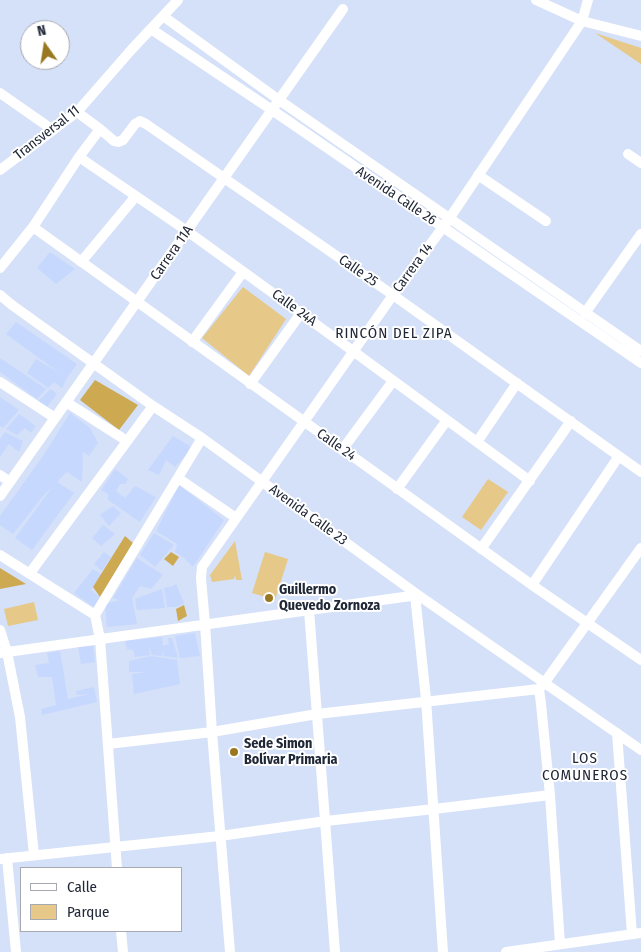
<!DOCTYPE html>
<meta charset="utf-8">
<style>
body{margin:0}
#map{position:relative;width:641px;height:952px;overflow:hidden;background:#d5e0f9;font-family:"Fira Sans Condensed",sans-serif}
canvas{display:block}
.legend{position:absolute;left:20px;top:867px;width:162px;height:65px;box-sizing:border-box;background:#fff;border:1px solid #a6a9af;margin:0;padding:6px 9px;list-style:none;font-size:15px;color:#202736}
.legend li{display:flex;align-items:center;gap:10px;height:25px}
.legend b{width:25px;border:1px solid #a6a9af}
.north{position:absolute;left:20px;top:20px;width:50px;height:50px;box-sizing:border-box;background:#fff;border:1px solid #a6a9af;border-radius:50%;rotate:347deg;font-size:14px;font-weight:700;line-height:20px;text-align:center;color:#202736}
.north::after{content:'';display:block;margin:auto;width:18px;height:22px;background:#997821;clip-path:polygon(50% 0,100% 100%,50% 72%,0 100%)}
</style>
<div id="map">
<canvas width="641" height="952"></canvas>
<ul class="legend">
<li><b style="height:6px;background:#fff"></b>Calle</li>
<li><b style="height:14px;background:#e6c988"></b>Parque</li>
</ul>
<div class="north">N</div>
</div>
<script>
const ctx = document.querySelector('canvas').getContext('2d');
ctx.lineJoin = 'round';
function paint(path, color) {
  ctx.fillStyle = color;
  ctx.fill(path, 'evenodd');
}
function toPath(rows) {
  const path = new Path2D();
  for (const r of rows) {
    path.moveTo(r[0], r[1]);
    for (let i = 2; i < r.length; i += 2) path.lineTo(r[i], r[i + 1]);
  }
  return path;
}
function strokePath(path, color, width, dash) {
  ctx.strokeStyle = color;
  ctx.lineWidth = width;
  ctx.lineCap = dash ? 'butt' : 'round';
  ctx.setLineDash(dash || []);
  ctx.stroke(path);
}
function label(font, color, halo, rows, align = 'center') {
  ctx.font = font + ' "Fira Sans Condensed",sans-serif';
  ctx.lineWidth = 4;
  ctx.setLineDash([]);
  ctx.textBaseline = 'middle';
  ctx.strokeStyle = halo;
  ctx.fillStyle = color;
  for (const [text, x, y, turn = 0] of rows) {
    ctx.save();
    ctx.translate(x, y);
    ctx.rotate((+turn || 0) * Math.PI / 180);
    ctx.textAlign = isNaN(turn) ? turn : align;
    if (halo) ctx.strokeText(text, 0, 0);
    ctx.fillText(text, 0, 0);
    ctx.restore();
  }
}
const built = toPath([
 [50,252,75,269,56,284,37,268],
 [16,322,77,364,67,378,62,388,54,382,48,388,27,373,36,359,61,374,6,334],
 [0,358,46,389,37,399,0,372],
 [51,389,57,394,46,408,38,401],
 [0,397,19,410,3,428,0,426],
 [70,413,90,428,98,443,89,456,83,452,82,482,67,472,57,482,74,493,32,550,15,538,53,486,44,495,13,534,0,525,0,516,43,456],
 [19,414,36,426,31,433,25,428,17,435,6,429],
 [5,432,23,441,19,452,9,444,0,457,0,439],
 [173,436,193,448,175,467,166,460,159,475,148,470],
 [115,469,128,479,125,484,120,484,116,491,125,498,135,486,156,497,140,522,108,500,108,494,101,490],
 [179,485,224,520,193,567,184,558,175,552,177,544,156,531],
 [113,506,121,513,109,526,100,515],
 [103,525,115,534,101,546,92,538],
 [154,533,174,545,155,567,140,555],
 [104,552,111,557,102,571,94,564],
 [137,558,163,575,151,589,140,586,132,598,137,624,107,627,105,604,119,600,113,598],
 [93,569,102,575,91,590,100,597,94,607,74,593],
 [176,584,184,603,177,607,167,607,164,588,173,586],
 [162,589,165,608,137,610,135,599],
 [195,633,200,656,180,658,175,636],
 [162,637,163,646,169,644,168,638,172,638,178,658,164,656,163,650,162,656,152,655,149,646,150,655,135,657,133,650,127,649,125,641],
 [93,646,95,662,81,664,78,647],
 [60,651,68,699,89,694,77,695,76,691,94,687,97,702,42,715,41,709,56,705,52,677,38,677,35,665,49,663,47,653],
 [151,656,177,660,180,684,134,694,132,674,147,672,129,672,129,661]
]);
const green = toPath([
 [595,33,641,48,641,64],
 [243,287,286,319,249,376,202,338],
 [488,479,508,492,481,530,462,517],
 [235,541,242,580,236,580,235,575,234,579,212,582,210,575],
 [265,552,288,559,275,600,252,593],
 [34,602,38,620,8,626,4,609]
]);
const forest = toPath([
 [95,380,138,405,119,430,80,400],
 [125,536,133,543,100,597,93,587],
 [171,552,179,557,173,566,164,559],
 [0,568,26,584,0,589],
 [184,605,187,616,178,621,176,609]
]);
const minor = toPath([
 [536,0,582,21,641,36],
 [163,16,279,100,641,351],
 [151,29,272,110,641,363],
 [0,93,53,130],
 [77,112,100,129,114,141,118,142,123,140,135,124,140,121,146,124,393,295,641,472],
 [628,154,641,163],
 [79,157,187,231,353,351,530,481],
 [0,170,77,112,132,49,178,0],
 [478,175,546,221],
 [33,227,532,585,641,660],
 [81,262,136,196],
 [0,268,33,227,79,157,100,129],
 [0,295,12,305,153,406,202,438,418,595,641,750],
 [585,313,641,234],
 [192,342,243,272],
 [0,382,55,418],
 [250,384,301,313],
 [66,402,127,441],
 [477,442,517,383],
 [342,450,393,381],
 [0,475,10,482],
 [178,478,236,518],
 [397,489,447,420],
 [0,496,343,9],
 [481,549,571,421],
 [0,555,95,615],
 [30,573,153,406],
 [532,585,619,456],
 [415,595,426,699,443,952],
 [309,610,335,952],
 [0,630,7,652,20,717,34,855],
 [0,653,418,595],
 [539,689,541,704,550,795,560,944],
 [617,733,632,934],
 [108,744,212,732,317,714,539,689,545,682,641,548],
 [7,858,16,952],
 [0,859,220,836,326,821,434,809,550,795],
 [117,868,100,639,95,615,202,438],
 [121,931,123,952],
 [230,952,212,732,205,624,201,578,202,567,393,295,449,219,582,21,588,0],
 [506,952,641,933]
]);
const markers = [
 [269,598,5,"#997821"],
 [234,752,5,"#997821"]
];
const streetNames = [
 ["Transversal 11",47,133,-38],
 ["Avenida Calle 26",396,196,34],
 ["Carrera 11A",172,253,-55],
 ["Carrera 14",413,268,-54],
 ["Calle 25",358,271,35],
 ["Calle 24A",294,308,36],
 ["Calle 24",336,445,35],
 ["Avenida Calle 23",308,515,36]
];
const poiNames = [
 ["Guillermo",279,590],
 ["Quevedo Zornoza",279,606],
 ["Sede Simon",244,744],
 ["Bolívar Primaria",244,760]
];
const neighbourhoodNames = [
 ["RINCÓN DEL ZIPA",394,334],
 ["LOS",585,759],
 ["COMUNEROS",585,776]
];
paint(built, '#c7d8fe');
paint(green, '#e6c988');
paint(forest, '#cda952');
strokePath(minor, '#fff', 10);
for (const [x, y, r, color] of markers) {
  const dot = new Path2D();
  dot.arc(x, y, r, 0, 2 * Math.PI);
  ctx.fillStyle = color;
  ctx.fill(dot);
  strokePath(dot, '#fff', 2);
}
label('14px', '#202736', '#fff', streetNames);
label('bold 14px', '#202736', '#fff', poiNames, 'left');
ctx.letterSpacing = '1px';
label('15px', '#202736', '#fff', neighbourhoodNames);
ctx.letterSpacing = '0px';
</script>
